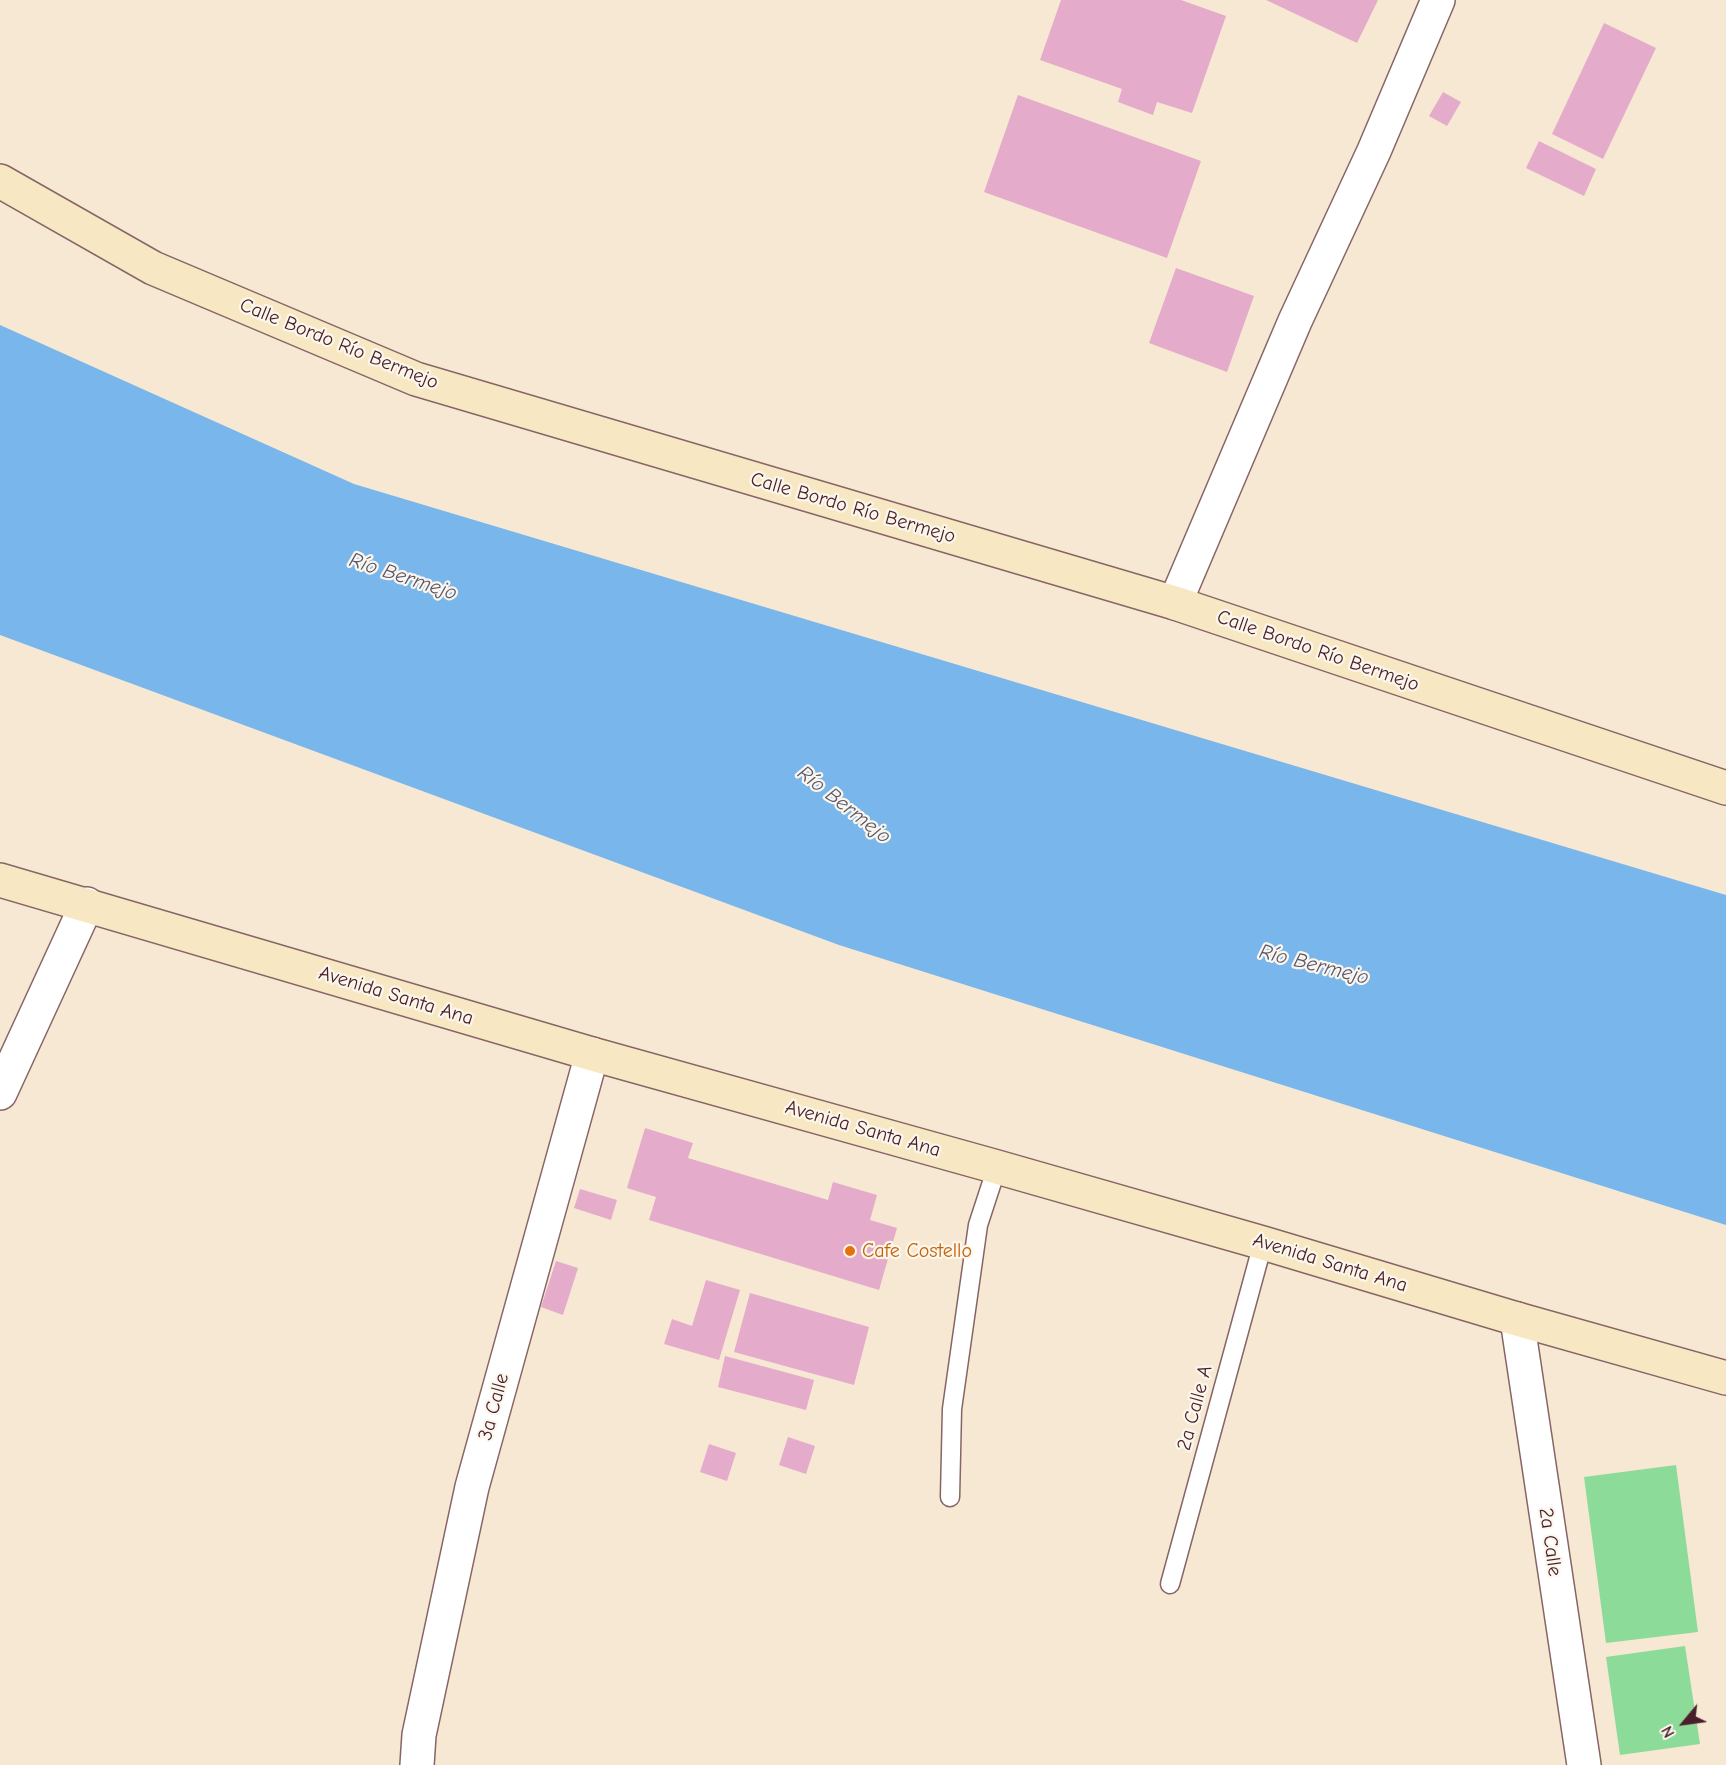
<!DOCTYPE html>
<meta charset="utf-8">
<style>
body{margin:0}
#map{position:relative;width:1726px;height:1765px;overflow:hidden;background:#f7e8d3;font-family:"Comic Neue",sans-serif}
canvas{display:block}
.north{position:absolute;left:1654px;top:1693px;width:60px;height:60px;-webkit-text-stroke:4px #fbf7ec;paint-order:stroke;rotate:241deg;font-size:16px;font-weight:700;line-height:24px;text-align:center;color:#4a1f2b}
.north::after{content:'';display:block;margin:auto;width:21px;height:27px;background:#4a1f2b;clip-path:polygon(50% 0,100% 100%,50% 72%,0 100%)}
</style>
<div id="map">
<canvas width="1726" height="1765"></canvas>
<div class="north">N</div>
</div>
<script>
const ctx = document.querySelector('canvas').getContext('2d');
ctx.lineJoin = 'round';
function paint(path, color) {
  ctx.fillStyle = color;
  ctx.fill(path, 'evenodd');
}
function toPath(rows) {
  const path = new Path2D();
  for (const r of rows) {
    path.moveTo(r[0], r[1]);
    for (let i = 2; i < r.length; i += 2) path.lineTo(r[i], r[i + 1]);
  }
  return path;
}
function strokePath(path, color, width, dash) {
  ctx.strokeStyle = color;
  ctx.lineWidth = width;
  ctx.lineCap = dash ? 'butt' : 'round';
  ctx.setLineDash(dash || []);
  ctx.stroke(path);
}
function label(font, color, halo, rows, align = 'center') {
  ctx.font = font + ' "Comic Neue",sans-serif';
  ctx.lineWidth = 4.5;
  ctx.setLineDash([]);
  ctx.textBaseline = 'middle';
  ctx.strokeStyle = halo;
  ctx.fillStyle = color;
  for (const [text, x, y, turn = 0] of rows) {
    ctx.save();
    ctx.translate(x, y);
    ctx.rotate((+turn || 0) * Math.PI / 180);
    ctx.textAlign = isNaN(turn) ? turn : align;
    if (halo) ctx.strokeText(text, 0, 0);
    ctx.fillText(text, 0, 0);
    ctx.restore();
  }
}
const green = toPath([
 [1676,1465,1698,1632,1606,1643,1584,1477],
 [1685,1646,1700,1744,1620,1755,1606,1657]
]);
const water = toPath([
 [0,325,354,484,1726,895,1726,1225,839,945,0,635]
]);
const building = toPath([
 [1061,0,1181,0,1226,16,1192,113,1157,102,1153,115,1118,102,1122,89,1040,60],
 [1266,0,1378,0,1357,43],
 [1604,23,1656,48,1603,159,1552,134],
 [1443,92,1461,102,1447,126,1429,116],
 [1018,95,1201,161,1167,258,984,192],
 [1539,141,1596,169,1584,196,1526,168],
 [1176,268,1254,296,1227,372,1149,343],
 [645,1128,693,1143,688,1158,828,1200,833,1182,877,1195,870,1220,897,1228,879,1290,649,1220,656,1197,627,1188],
 [580,1189,617,1200,611,1220,574,1208],
 [556,1261,578,1268,563,1315,541,1307],
 [706,1280,740,1290,719,1360,664,1344,672,1319,692,1326],
 [750,1293,869,1327,854,1385,734,1352],
 [725,1356,814,1380,806,1410,718,1387],
 [788,1437,815,1446,806,1474,779,1465],
 [709,1444,736,1453,727,1481,700,1472]
]);
const service = toPath([
 [950,1497,952,1409,978,1225,997,1167],
 [1170,1584,1263,1243]
]);
const minor = toPath([
 [1175,603,1295,321,1374,151,1438,0],
 [0,1093,87,904],
 [1517,1319,1584,1765],
 [417,1765,419,1735,472,1487,592,1054]
]);
const secondary = toPath([
 [0,181,153,268,416,379,1175,603,1726,788],
 [0,880,592,1054,997,1167,1263,1243,1517,1319,1726,1378]
]);
const markers = [
 [850,1251,6,"#e8710a"]
];
const streetNames = [
 ["Calle Bordo Río Bermejo",339,344,22],
 ["Calle Bordo Río Bermejo",853,508,16],
 ["Calle Bordo Río Bermejo",1318,651,19],
 ["Avenida Santa Ana",396,996,17],
 ["Avenida Santa Ana",863,1129,16],
 ["Avenida Santa Ana",1330,1263,17],
 ["3a Calle",494,1407,-75],
 ["2a Calle A",1195,1408,-75],
 ["2a Calle",1550,1542,82]
];
const foodNames = [
 ["Cafe Costello",862,1251]
];
const waterNames = [
 ["Río Bermejo",403,577,18],
 ["Río Bermejo",844,805,38],
 ["Río Bermejo",1314,965,14]
];
paint(green, '#8ddb99');
paint(water, '#79b6ec');
paint(building, '#e4abcb');
strokePath(service, '#876566', 21);
strokePath(minor, '#876566', 36);
strokePath(secondary, '#876566', 36);
strokePath(service, '#fff', 18);
strokePath(minor, '#fff', 33);
strokePath(secondary, '#f7e8c3', 33);
for (const [x, y, r, color] of markers) {
  const dot = new Path2D();
  dot.arc(x, y, r, 0, 2 * Math.PI);
  ctx.fillStyle = color;
  ctx.fill(dot);
  strokePath(dot, '#fbf7ec', 2);
}
label('20px', '#4a1f2b', '#fbf7ec', streetNames);
label('20px', '#c56008', '#fbf7ec', foodNames, 'left');
label('italic 21px', '#5a546f', '#fbf7ec', waterNames);
</script>
